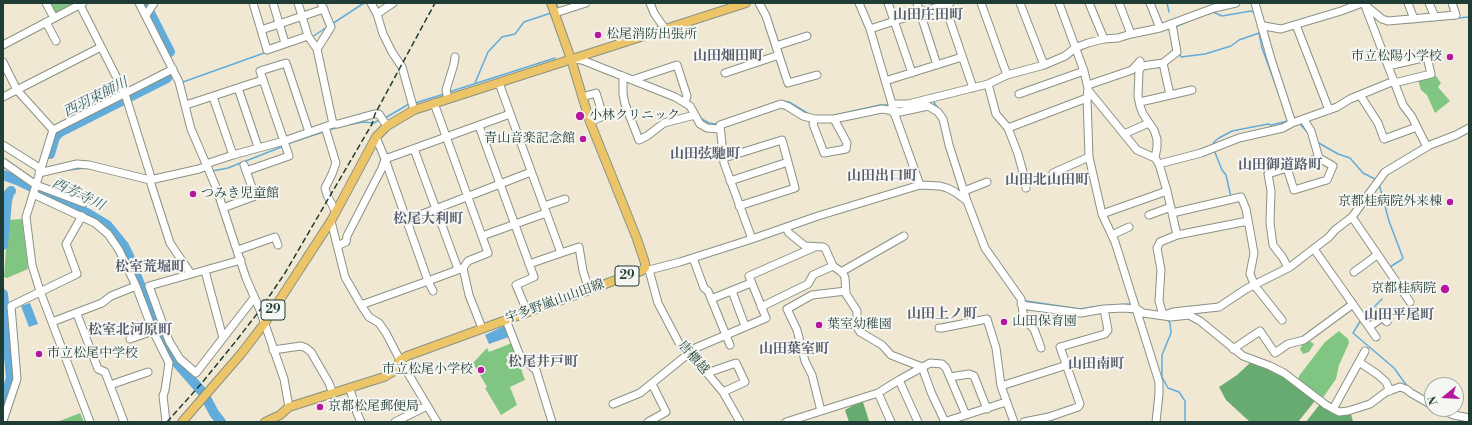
<!DOCTYPE html>
<meta charset="utf-8">
<style>
body{margin:0}
#map{position:relative;width:1472px;height:425px;overflow:hidden;background:#f1e8d4;font-family:"Libre Bodoni",serif}
canvas{display:block}
.frame{position:absolute;inset:0;border:4px solid #1f3d34;pointer-events:none}
.north{position:absolute;left:1424px;top:377px;width:40px;height:40px;box-sizing:border-box;background:#f6f6f2;border:1px solid #a0aca6;border-radius:50%;rotate:252deg;font-size:11px;font-weight:700;line-height:16px;text-align:center;color:#1f3d34}
.north::after{content:'';display:block;margin:auto;width:14px;height:18px;background:#b5179e;clip-path:polygon(50% 0,100% 100%,50% 72%,0 100%)}
</style>
<div id="map">
<canvas width="1472" height="425"></canvas>
<div class="frame"></div>
<div class="north">N</div>
</div>
<script>
const ctx = document.querySelector('canvas').getContext('2d');
ctx.lineJoin = 'round';
function paint(path, color) {
  ctx.fillStyle = color;
  ctx.fill(path, 'evenodd');
}
function toPath(rows) {
  const path = new Path2D();
  for (const r of rows) {
    path.moveTo(r[0], r[1]);
    for (let i = 2; i < r.length; i += 2) path.lineTo(r[i], r[i + 1]);
  }
  return path;
}
function strokePath(path, color, width, dash) {
  ctx.strokeStyle = color;
  ctx.lineWidth = width;
  ctx.lineCap = dash ? 'butt' : 'round';
  ctx.setLineDash(dash || []);
  ctx.stroke(path);
}
function label(font, color, halo, rows, align = 'center') {
  ctx.font = font + ' "Libre Bodoni","Noto Serif JP",serif';
  ctx.lineWidth = 4;
  ctx.setLineDash([]);
  ctx.textBaseline = 'middle';
  ctx.strokeStyle = halo;
  ctx.fillStyle = color;
  for (const [text, x, y, turn = 0] of rows) {
    ctx.save();
    ctx.translate(x, y);
    ctx.rotate((+turn || 0) * Math.PI / 180);
    ctx.textAlign = isNaN(turn) ? turn : align;
    if (halo) ctx.strokeText(text, 0, 0);
    ctx.fillText(text, 0, 0);
    ctx.restore();
  }
}
const green = toPath([
 [48,3,76,3,56,13,52,13],
 [1433,75,1436,76,1441,83,1438,87,1450,101,1435,113,1427,95,1421,90,1418,80],
 [22,219,28,269,7,278,4,277,8,220],
 [1339,331,1348,339,1349,343,1339,365,1336,379,1322,399,1298,380,1299,376,1325,342],
 [1308,340,1314,344,1309,352,1303,354,1300,349,1303,343],
 [512,343,525,380,510,387,517,405,501,415,485,388,487,387,473,363,487,348,489,352],
 [80,413,84,422,57,422]
]);
const forest = toPath([
 [1250,363,1263,365,1278,373,1314,399,1314,402,1298,422,1250,422,1226,400,1219,387,1237,375],
 [863,402,869,421,876,421,877,422,849,422,845,410,852,406],
 [1320,404,1339,416,1351,414,1353,422,1306,422]
]);
const water = toPath([
 [30,303,38,324,29,327,21,306],
 [504,326,509,337,489,344,485,335]
]);
const stream = toPath([
 [556,3,558,7],
 [1167,3,1169,12],
 [1209,14,1213,12,1222,16,1251,11,1254,13],
 [1407,23,1469,17],
 [332,24,364,3],
 [1175,27,1194,19],
 [312,37,327,27],
 [1179,53,1181,57,1205,54,1231,46,1239,40,1259,33,1262,48,1280,97],
 [1067,59,1075,53],
 [584,64,616,77],
 [183,82,267,52],
 [475,83,488,52,502,37,515,34,524,22,551,13],
 [449,92,555,58],
 [932,100,938,108],
 [781,101,789,102,809,114],
 [415,103,444,94],
 [831,116,880,105,890,105],
 [385,118,409,104],
 [700,118,709,123,715,124,719,123],
 [1299,123,1309,134],
 [342,126,363,122,374,123,379,120],
 [329,130,339,127],
 [1317,142,1338,154,1350,158,1363,173,1375,179],
 [287,144,323,132],
 [1213,147,1214,142,1219,138,1232,131,1268,124,1271,125,1288,121],
 [1214,150,1222,170,1226,175,1231,197],
 [61,171,85,168],
 [212,171,228,168,284,146],
 [1379,184,1389,221,1403,258,1401,260,1390,267],
 [3,192,9,193],
 [1026,301,1080,309,1100,306,1129,304],
 [1364,317,1382,299],
 [1167,319,1170,323,1171,333,1162,355,1162,377,1168,388,1179,392,1185,401,1185,422],
 [1361,320,1353,333,1394,368,1407,386]
]);
const river = toPath([
 [145,3,170,52],
 [50,154,55,137,60,132,167,78],
 [3,175,17,180,87,213,107,225,124,246,129,256,163,344,169,354,204,394,214,413,221,422],
 [3,245,7,201,9,193,11,191],
 [3,294,11,378,3,403]
]);
const minor = toPath([
 [46,3,54,18],
 [139,3,179,82,191,129,216,187,246,278,260,310,284,379,289,407],
 [253,3,267,50,308,36,317,49],
 [273,3,285,43],
 [298,3,308,36],
 [321,3,331,27,317,49,333,124],
 [371,3,377,14,383,34,392,52,402,67,414,110],
 [650,3,654,13,665,29],
 [759,3,766,16,788,83,817,75],
 [859,3,870,29,892,104,892,111,895,115,920,185],
 [888,3,912,73],
 [917,3,937,65],
 [944,3,973,88],
 [981,3,1007,75],
 [1020,3,1044,65],
 [1059,3,1084,71,1088,88,1087,98,1089,157,1102,214,1115,242,1159,382,1159,394,1156,422],
 [1089,3,1104,39],
 [1119,3,1131,34],
 [1150,3,1160,28],
 [1255,3,1271,59,1292,123],
 [1364,3,1403,105,1412,117,1427,147],
 [1408,3,1414,19],
 [1429,3,1435,17],
 [80,5,125,94,150,174,151,184,170,243,191,274],
 [1365,5,1382,19,1388,21,1456,15,1452,3],
 [555,13,586,3],
 [377,14,393,3],
 [146,15,154,3],
 [46,22,56,41],
 [1296,25,1329,110],
 [1261,26,1264,26,1281,29,1341,11,1362,3],
 [870,29,950,3],
 [261,30,324,9],
 [3,45,83,3],
 [776,46,807,36],
 [573,59,582,60,675,97,690,106,700,124,707,128,720,129],
 [3,62,17,90,53,130],
 [1163,63,1170,95],
 [1388,66,1427,57,1431,74,1394,83],
 [725,73,779,55],
 [623,76,623,94,625,104,639,140,647,136,664,123,695,115],
 [632,80,677,65,687,96,685,102],
 [885,81,962,57],
 [499,83,561,253,529,264],
 [988,84,996,114,1008,128,1018,154,1023,172,1026,188],
 [1088,85,1132,70,1140,61],
 [238,88,258,147],
 [1088,90,1137,150,1155,158,1159,164,1167,191,1177,235],
 [1019,94,1084,71],
 [1360,95,1378,123,1384,139,1417,127],
 [3,97,101,47],
 [213,97,233,155],
 [582,97,596,93,603,116,590,122],
 [448,99,446,90,454,64,455,57],
 [1140,102,1192,90],
 [892,104,908,104,988,84,1007,75,1044,65,1065,56,1075,48,1088,43,1104,39,1118,38,1131,34,1160,28,1214,8,1236,3],
 [186,105,262,80],
 [815,119,813,124,824,153,846,149,847,143,834,119],
 [479,126,534,277,516,285,527,311],
 [325,127,336,163,332,174,325,188,327,195,336,212],
 [1008,128,1087,98],
 [1124,134,1149,123],
 [376,137,385,159,428,281,463,268,468,261,488,253,434,103],
 [3,145,41,169],
 [414,149,458,269],
 [724,158,782,140,795,188,739,206],
 [1155,158,1157,147,1157,139,1154,130,1143,114,1140,106,1138,96,1139,71,1142,66,1163,63,1177,52,1172,24],
 [3,162,36,185,84,203],
 [1159,164,1201,153,1239,138,1283,128,1292,123,1337,107,1350,99,1394,81],
 [1287,168,1294,190,1327,180,1333,166,1319,158,1311,131,1304,120],
 [246,171,289,156,260,71,286,63,309,132],
 [39,173,77,164,89,165,150,180,199,169,207,166,209,163,233,155,284,141,333,124,338,124,374,114,379,114,387,126],
 [1053,173,1089,157],
 [730,181,788,162],
 [964,191,987,182],
 [33,194,95,223,108,234,119,250,136,286,153,331,169,363,165,390,163,396,166,422],
 [544,206,565,199],
 [223,208,255,196,244,165],
 [1172,213,1241,197,1246,209,1254,253,1250,274,1255,286,1282,320],
 [1102,214,1167,191],
 [1149,215,1171,207],
 [1352,217,1410,302],
 [407,220,531,172],
 [331,221,345,277,361,305,369,317,379,323,386,333,400,360,437,422],
 [786,228,789,233,805,246,823,247,825,248,833,266,843,273,845,278,846,294,857,311,857,327,860,332,882,345,891,355,922,367,931,392,945,422],
 [1112,235,1129,227],
 [482,236,546,213],
 [752,239,724,163,720,125,781,104,787,106,803,116,815,119,834,119,882,109,900,112,928,106,938,112,943,119,949,145,967,201,985,248,1021,299,1024,319,1034,329,1041,348],
 [337,246,346,242,347,236,382,168,385,159,510,114],
 [1314,249,1376,337],
 [238,250,275,237,278,245],
 [561,253,579,247,583,271,589,290],
 [693,258,704,288,708,291,730,345],
 [241,260,149,286,169,341,180,359,196,373,254,298],
 [463,268,469,295,482,328],
 [645,268,649,270,658,303,680,345,707,373,723,392,740,422],
 [1288,268,1283,258,1273,245,1270,223,1271,191,1268,174,1319,158],
 [649,270,680,262,752,239,818,216,920,185,940,186,947,188,955,192,967,201],
 [205,271,223,338],
 [841,272,904,236],
 [1354,272,1377,255],
 [732,291,745,326],
 [711,299,751,283],
 [1021,304,1028,306,1081,313,1104,309,1123,308,1137,309,1143,313,1171,317,1189,315,1200,321,1243,356,1270,366,1284,373,1326,405,1339,412,1348,411,1370,404,1386,392,1400,387,1406,389,1411,393,1432,405],
 [361,305,428,281,433,291],
 [761,307,808,284,813,275,833,266],
 [1378,312,1387,322],
 [77,314,98,369,105,372,124,422],
 [1163,315,1159,301,1161,270,1157,248,1160,242,1177,235,1248,221],
 [1164,315,1173,312,1219,307,1246,289,1290,267,1329,237,1335,230,1352,217,1385,172,1430,145,1456,135,1469,128],
 [506,320,520,356,536,370,552,422],
 [52,322,102,303,111,296,136,286],
 [1369,327,1383,317],
 [939,328,942,328,987,319,996,348,1001,386,1014,422],
 [130,339,153,331],
 [1233,349,1260,331,1275,353,1288,344,1304,340,1353,304],
 [273,350,301,346,306,348,311,352,329,383,333,394],
 [686,352,766,318,749,276,815,247],
 [1359,362,1377,374,1386,382,1390,391],
 [707,373,736,363,745,382,723,392],
 [950,377,969,374,974,376,987,409],
 [899,380,918,422],
 [110,385,148,372],
 [1001,386,1067,365],
 [350,389,357,413,361,422],
 [878,393,891,422],
 [613,404,640,393,688,354],
 [1333,409,1365,351],
 [1439,409,1454,415,1469,418],
 [821,411,812,375,805,361,797,330,787,309,812,295,846,291],
 [3,421,17,379,11,306,77,274,66,244,82,216],
 [90,422,40,291,32,265,26,217,53,130,173,69],
 [395,422,427,406],
 [648,422,666,412,652,384],
 [786,422,878,393,899,380,930,363,942,364,946,368,966,415],
 [944,422,1006,402],
 [1024,422,1049,417,1078,407,1080,404,1060,347,1105,334,1108,330,1104,309]
]);
const major = toPath([
 [182,422,241,354,264,324,331,221,376,137,387,126,414,110,746,3],
 [265,422,280,415,289,407,384,377,391,373,396,369,400,360,407,356,641,271,645,268,645,263,637,239,590,122,571,59,551,3]
]);
const rail = toPath([
 [167,422,201,384,236,341,260,310,285,273,372,124,375,114,435,3]
]);
const markers = [
 [598,35,4,"#b5179e"],
 [1450,57,4,"#b5179e"],
 [580,116,5,"#b5179e"],
 [583,139,4,"#b5179e"],
 [193,194,4,"#b5179e"],
 [1450,202,4,"#b5179e"],
 [1445,289,5,"#b5179e"],
 [1004,322,4,"#b5179e"],
 [819,325,4,"#b5179e"],
 [39,354,4,"#b5179e"],
 [481,370,4,"#b5179e"],
 [320,407,4,"#b5179e"]
];
const shields = [
 [627,276,24],
 [273,310,24]
];
const shieldNames = [
 ["29",627,276],
 ["29",273,310]
];
const poiNames = [
 ["松尾消防出張所",606,35],
 ["市立松陽小学校",1442,57,"right"],
 ["小林クリニック",589,116],
 ["青山音楽記念館",575,139,"right"],
 ["つみき児童館",201,194],
 ["京都桂病院外来棟",1442,202,"right"],
 ["京都桂病院",1436,289,"right"],
 ["山田保育園",1012,322],
 ["葉室幼稚園",827,325],
 ["市立松尾中学校",47,354],
 ["市立松尾小学校",473,370,"right"],
 ["京都松尾郵便局",328,407]
];
const streetNames = [
 ["宇多野嵐山山田線",555,302,-20],
 ["唐櫃越",693,358,49]
];
const neighbourhoodNames = [
 ["山田庄田町",928,16],
 ["山田畑田町",728,57],
 ["山田弦馳町",705,155],
 ["山田御道路町",1280,166],
 ["山田出口町",882,177],
 ["山田北山田町",1047,181],
 ["松尾大利町",428,220],
 ["松室荒堀町",150,268],
 ["山田上ノ町",942,315],
 ["山田平尾町",1399,316],
 ["松室北河原町",130,331],
 ["山田葉室町",794,350],
 ["松尾井戸町",543,363],
 ["山田南町",1096,365]
];
const waterNames = [
 ["西羽束師川",96,98,-27],
 ["西芳寺川",78,195,26]
];
paint(green, '#80c682');
paint(forest, '#68ab70');
paint(water, '#61acda');
strokePath(stream, '#61acda', 1.5);
strokePath(river, '#61acda', 10);
strokePath(minor, '#889284', 9);
strokePath(major, '#889284', 10);
strokePath(minor, '#fff', 7);
strokePath(major, '#ecc569', 8);
strokePath(rail, '#1f3d34', 1.5, [6, 3]);
for (const [x, y, r, color] of markers) {
  const dot = new Path2D();
  dot.arc(x, y, r, 0, 2 * Math.PI);
  ctx.fillStyle = color;
  ctx.fill(dot);
  strokePath(dot, '#f6f6f2', 1.5);
}
for (const [x, y, w] of shields) {
  const box = new Path2D();
  box.roundRect(x - w / 2, y - 10, w, 20, 3);
  ctx.fillStyle = '#f6f6f2';
  ctx.fill(box);
  strokePath(box, '#1f3d34', 1);
}
label('bold 12px', '#1f3d34', null, shieldNames);
label('13px', '#1f3d34', '#f6f6f2', poiNames, 'left');
label('13px', '#1f3d34', '#f6f6f2', streetNames);
label('bold 14px', '#595e6e', '#f6f6f2', neighbourhoodNames);
label('italic 14px', '#335e66', '#f6f6f2', waterNames);
</script>
